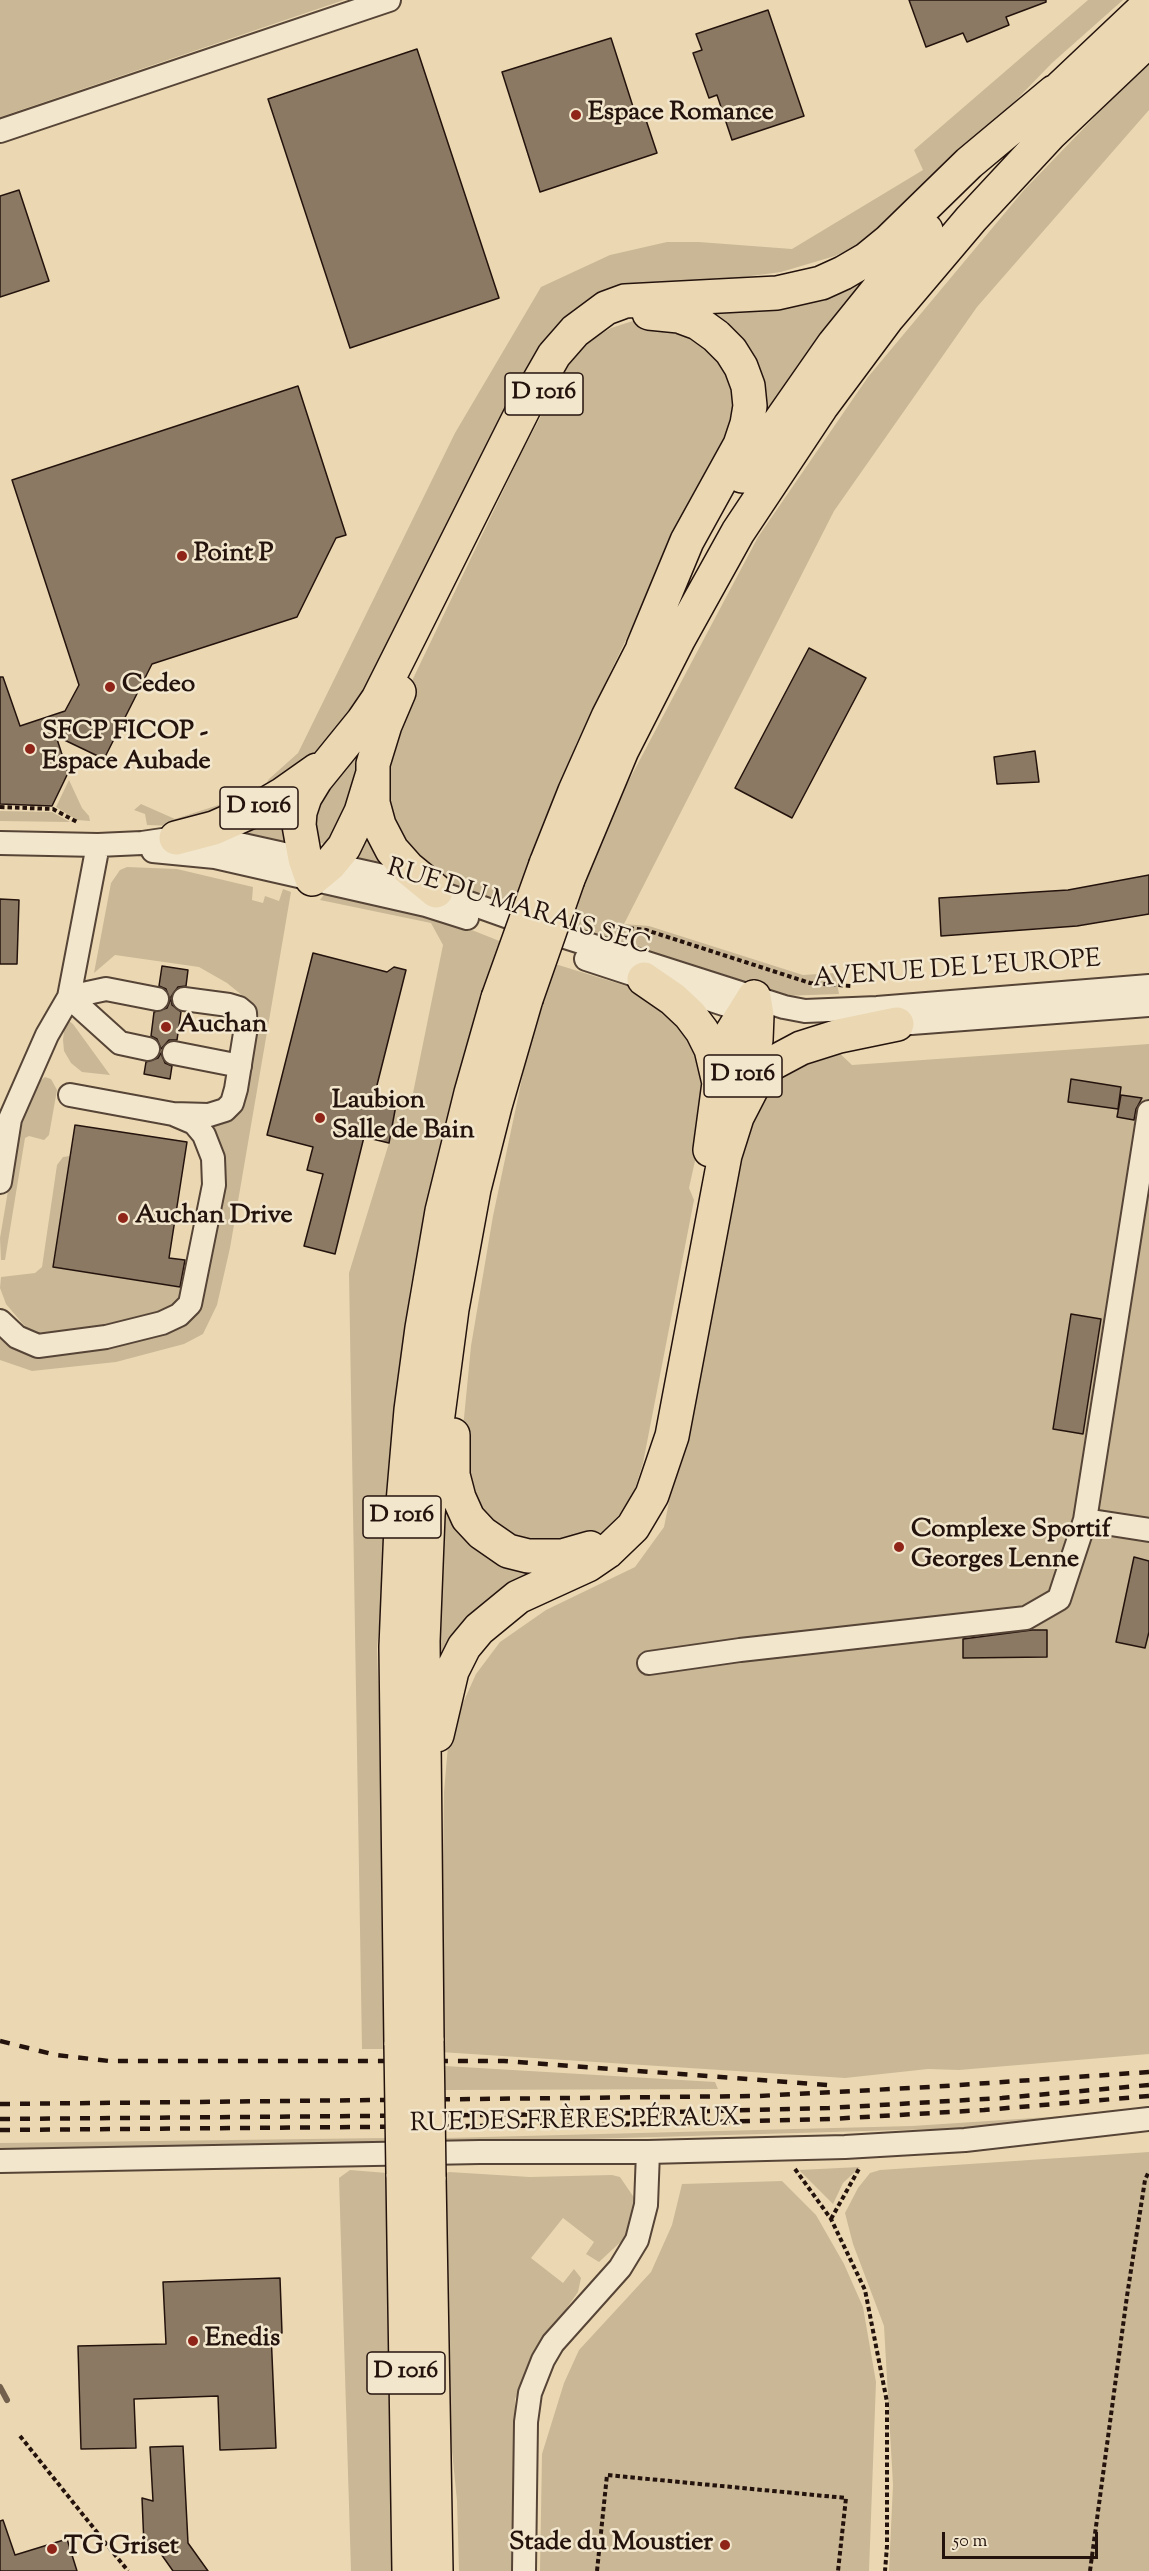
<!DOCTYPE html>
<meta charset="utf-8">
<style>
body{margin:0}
#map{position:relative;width:1149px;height:2571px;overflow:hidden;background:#ebd8b2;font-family:"Sorts Mill Goudy",serif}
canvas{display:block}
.scale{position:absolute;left:942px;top:2532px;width:156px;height:27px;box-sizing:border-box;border:3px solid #24130d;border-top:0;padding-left:8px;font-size:18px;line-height:21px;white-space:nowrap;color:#24130d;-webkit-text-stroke:4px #f2e6cd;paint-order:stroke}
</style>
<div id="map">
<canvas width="1149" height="2571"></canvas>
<div class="scale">50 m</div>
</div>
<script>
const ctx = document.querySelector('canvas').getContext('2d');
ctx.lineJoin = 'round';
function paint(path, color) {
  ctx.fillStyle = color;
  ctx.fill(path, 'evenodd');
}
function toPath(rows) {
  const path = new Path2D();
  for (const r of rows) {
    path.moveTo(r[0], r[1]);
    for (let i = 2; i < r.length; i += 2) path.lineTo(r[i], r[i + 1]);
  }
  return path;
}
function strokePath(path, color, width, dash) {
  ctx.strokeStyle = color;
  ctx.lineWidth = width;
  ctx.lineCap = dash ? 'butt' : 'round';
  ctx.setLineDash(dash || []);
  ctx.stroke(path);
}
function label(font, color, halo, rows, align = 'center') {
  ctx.font = font + ' "Sorts Mill Goudy",serif';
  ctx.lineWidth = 5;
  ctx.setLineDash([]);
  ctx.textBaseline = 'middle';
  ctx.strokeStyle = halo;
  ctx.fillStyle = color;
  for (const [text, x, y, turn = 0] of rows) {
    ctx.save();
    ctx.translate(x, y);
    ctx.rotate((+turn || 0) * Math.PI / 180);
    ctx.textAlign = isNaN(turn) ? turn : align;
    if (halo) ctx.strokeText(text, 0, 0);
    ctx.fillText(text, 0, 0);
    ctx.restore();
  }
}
const green = toPath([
 [0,0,344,0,0,117],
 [1088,0,1123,0,1052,63,927,192,875,237,835,256,781,272,714,281,581,311,345,729,285,786,172,826,147,825,145,814,134,810,141,804,175,819,262,791,269,779,298,753,455,433,541,287,610,255,667,242,699,242,792,249,923,170,914,150],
 [1149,64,1149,110,977,307,834,511,624,924,649,926,803,975,835,973,839,994,782,996,565,929,601,833,758,537,868,377,1024,190,1115,96],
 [864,273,870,279,760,423,708,304],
 [639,319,695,329,739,385,729,450,633,625,576,744,519,916,453,892,400,843,381,774,396,714,520,456,554,391,568,366,588,342,611,328],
 [358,747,364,749,340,827,326,845,319,842,310,812],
 [69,780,82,808,89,816,90,821,77,820,56,807],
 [295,803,282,848,228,828],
 [0,811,52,812,70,822,0,821],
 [363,826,389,865,347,861],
 [127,867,177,869,253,887,252,900,263,903,265,896,279,901,283,889,291,892,230,1248,217,1305,203,1334,184,1344,116,1362,32,1371,0,1360,0,1335,2,1337,175,1327,223,1163,221,1147,209,1125,240,1106,248,1091,259,1017,254,1005,227,983,199,967,115,955,94,973,111,883,120,870],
 [328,889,419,909,502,942,444,1134,410,1289,377,1648,390,2049,362,2049,349,1273,389,1143,396,1105,413,1093,443,945,431,923,320,900],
 [552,963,636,989,663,1002,704,1058,706,1127,695,1161,689,1188,694,1200,643,1463,634,1492,619,1515,597,1537,538,1550,472,1509,463,1428,471,1346,493,1216,535,1017],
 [69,1021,73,1024,110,1075,82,1072,71,1063,64,1051,63,1040,65,1022],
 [1149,1044,1149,2054,959,2070,928,2069,845,2078,440,2052,444,1792,449,1734,476,1674,500,1642,546,1610,635,1567,664,1527,738,1151,763,1082,831,1045,852,1065],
 [45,1077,51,1079,57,1090,49,1135,44,1140,29,1136,25,1138,5,1260,1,1260,0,1238,19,1126,40,1081],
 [70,1156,53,1267,183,1288,177,1301,170,1308,152,1319,41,1335,28,1330,6,1304,0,1288,1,1277,35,1273,42,1267,57,1165,63,1157],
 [441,1497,538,1567,438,1674],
 [445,2066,715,2082,718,2089,443,2090],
 [1080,2115,971,2128,447,2143,446,2138,912,2126],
 [386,2138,386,2143,0,2157,0,2143],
 [1149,2152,1149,2571,889,2571,893,2485,884,2326,853,2244,845,2213,858,2188,870,2173,880,2170],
 [860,2167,843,2183,833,2204,799,2170],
 [350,2170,387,2173,392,2571,351,2571,339,2178],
 [449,2172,530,2177,612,2175,620,2177,637,2202,627,2236,599,2262,586,2254,594,2242,563,2218,531,2258,563,2283,574,2269,581,2278,578,2292,537,2350,515,2399,514,2571,459,2571,457,2501,449,2420,442,2175],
 [782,2181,816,2215,844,2264,863,2307,876,2382,869,2571,540,2571,542,2454,564,2383,579,2350,651,2272,672,2225,682,2184]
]);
const stream = toPath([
 [0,2387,7,2400]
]);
const building = toPath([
 [909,0,1046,0,1046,2,1006,17,1009,25,967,42,963,33,926,47,909,0],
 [768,10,804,116,732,140,717,95,709,98,693,53,702,50,696,34,768,10],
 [611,38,636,116,644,114,657,153,540,192,502,72,611,38],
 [417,49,499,298,350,348,268,99,417,49],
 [19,190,49,281,0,297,0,196,19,190],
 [298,386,346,535,336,538,297,617,152,664,104,759,56,736,68,773,52,806,0,804,0,677,3,677,20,726,65,711,79,685,12,480,298,386],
 [809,648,866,678,792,818,735,788,809,648],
 [1035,751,1039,782,997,784,994,757,1035,751],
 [1149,875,1149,914,1077,926,941,936,939,898,1068,890,1149,875],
 [0,899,19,900,17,964,0,964,0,899],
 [313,953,387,972,394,967,406,970,373,1101,396,1105,389,1143,364,1137,335,1254,304,1246,323,1174,307,1170,313,1147,267,1135,313,953],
 [162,966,188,970,186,986,178,987,171,997,172,1005,181,1012,177,1040,169,1040,161,1049,157,1039,151,1036,154,1012,167,1008,170,1001,166,989,159,986,162,966],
 [161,1053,165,1063,172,1066,170,1079,144,1074,146,1062,158,1058,161,1053],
 [1071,1079,1121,1087,1118,1109,1068,1102,1071,1079],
 [1121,1095,1142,1098,1136,1109,1134,1120,1117,1117,1121,1095],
 [75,1125,187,1142,169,1258,185,1260,180,1287,53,1267,75,1125],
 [1071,1314,1101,1319,1083,1434,1053,1429,1071,1314],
 [1134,1557,1149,1561,1149,1632,1145,1648,1116,1642,1134,1557],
 [1032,1630,1047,1630,1047,1657,963,1658,963,1639,1032,1630],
 [280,2278,282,2333,271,2333,276,2448,220,2450,218,2396,134,2399,136,2448,81,2449,78,2346,166,2344,163,2282,280,2278],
 [183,2446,188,2543,208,2571,173,2571,154,2544,144,2545,142,2498,153,2501,150,2447,183,2446],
 [3,2520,15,2555,67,2539,77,2571,0,2571,0,2521,3,2520]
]);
const path = toPath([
 [0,807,53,809,77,822],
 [607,926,646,930,810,983,851,986],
 [795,2169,831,2219,865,2290,887,2402,887,2546,885,2571],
 [831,2219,860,2167],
 [20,2436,128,2571],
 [597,2571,607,2475,846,2498,838,2571],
 [1090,2571,1127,2296,1145,2180,1149,2171]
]);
const minor = toPath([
 [0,131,389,0],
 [0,843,98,845,142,843,176,838,216,839,410,882,559,935,784,1007,805,1011,877,1008,1149,986],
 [153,851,215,857,426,905,467,918],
 [586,959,757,1015],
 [69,997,120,1043,148,1049],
 [69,997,106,989,157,999],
 [885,1025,1149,1005],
 [174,1053,240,1066],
 [70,1095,173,1114,209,1115,225,1110,232,1103,236,1089,246,1027,245,1013,239,1008,229,1005,184,999],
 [0,1182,10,1119,47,1035,69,997,98,845],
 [0,1321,17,1337,38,1346,106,1337,162,1323,179,1315,190,1304,214,1185,213,1158,204,1135,194,1123,173,1114],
 [1085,1520,1149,1530],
 [649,1663,740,1650,1026,1618,1059,1599,1085,1520,1149,1112],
 [0,2161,480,2152,648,2152,845,2147,965,2140,1149,2119],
 [524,2571,526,2422,530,2393,543,2360,553,2343,620,2268,637,2240,646,2205,648,2152]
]);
const highway = toPath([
 [1039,108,1149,4],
 [742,476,834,344,926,230],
 [643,647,687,541,740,445,747,424,750,406,748,386,741,367,731,351,716,336,698,323,679,316,649,313],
 [399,692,385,725,373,764,373,803,379,825,392,850,408,868,436,891],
 [372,776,361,812,344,847,330,864,312,879,305,859,299,825,300,812,305,797,316,779,363,721,378,699,526,404,554,355,575,331,606,308,625,301,777,293,821,283,843,273,867,259,889,241,969,163,1054,92],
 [176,838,214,828,259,808,283,794,317,770],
 [546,864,575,791,608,717,654,627],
 [568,879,622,750,678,640,738,532,821,407,888,317,971,219,1050,134,1149,40],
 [644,979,673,999,690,1015,702,1031,711,1049,719,1083,710,1150],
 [719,1080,731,1034,754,997],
 [738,1090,756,1040,757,1015,754,997],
 [453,1435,453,1475,459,1498,468,1518,482,1533,508,1551,528,1556,562,1556,590,1548],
 [437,1735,452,1671,464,1647,479,1629,518,1597,588,1565,607,1552,633,1527,652,1495,672,1436,725,1155,737,1117,753,1086,771,1064,801,1048,839,1036,897,1024],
 [427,2041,423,1641,428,1515,436,1430,452,1309,474,1189,495,1106,526,999],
 [401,2045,396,1647,401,1526,411,1410,422,1328,442,1211,471,1093,498,998],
 [403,2174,409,2571],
 [429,2177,436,2571]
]);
const rail = toPath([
 [0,2041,56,2055,109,2061,504,2061,828,2085],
 [0,2104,758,2096,930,2087,1149,2072],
 [0,2119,595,2114,829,2108,1002,2098,1149,2085],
 [0,2130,597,2125,830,2119,984,2110,1149,2096]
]);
const highwayBridge = toPath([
 [498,998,546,864],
 [526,999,568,879],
 [427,2041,429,2177],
 [401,2045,403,2174]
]);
const markers = [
 [576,115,6,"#8f2418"],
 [182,556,6,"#8f2418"],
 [110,687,6,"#8f2418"],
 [30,749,6,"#8f2418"],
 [166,1027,6,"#8f2418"],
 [320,1118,6,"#8f2418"],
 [123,1218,6,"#8f2418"],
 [899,1547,6,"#8f2418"],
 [193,2341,6,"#8f2418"],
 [725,2545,6,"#8f2418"],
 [52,2549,6,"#8f2418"]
];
const shields = [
 [544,394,78],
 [259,808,78],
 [743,1076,78],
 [402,1517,78],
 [406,2373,78]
];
const shieldNames = [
 ["D 1016",544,394],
 ["D 1016",259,808],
 ["D 1016",743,1076],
 ["D 1016",402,1517],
 ["D 1016",406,2373]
];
const poiNames = [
 ["Espace Romance",588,115],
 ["Point P",194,556],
 ["Cedeo",122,687],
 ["SFCP FICOP -",42,734],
 ["Espace Aubade",42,764],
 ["Auchan",178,1027],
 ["Laubion",332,1103],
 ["Salle de Bain",332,1133],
 ["Auchan Drive",135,1218],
 ["Complexe Sportif",911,1532],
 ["Georges Lenne",911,1562],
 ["Enedis",205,2341],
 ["Stade du Moustier",713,2545,"right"],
 ["TG Griset",64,2549]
];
const streetNames = [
 ["RUE DU MARAIS SEC",518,909,17],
 ["AVENUE DE L'EUROPE",957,971,-4],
 ["RUE DES FRÈRES PÉRAUX",575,2123,-1]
];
paint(green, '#c9b796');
strokePath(stream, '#73614e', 6);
paint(building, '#8b7963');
strokePath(building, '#24130d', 1.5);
strokePath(minor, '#564436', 26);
strokePath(highway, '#24130d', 36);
strokePath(path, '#24130d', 4, [4.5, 3]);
strokePath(minor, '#f2e6cd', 22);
strokePath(highway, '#ebd8b2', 33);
strokePath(rail, '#24130d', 4.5, [10, 10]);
strokePath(highwayBridge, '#24130d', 36, []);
strokePath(highwayBridge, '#ebd8b2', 33);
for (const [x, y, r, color] of markers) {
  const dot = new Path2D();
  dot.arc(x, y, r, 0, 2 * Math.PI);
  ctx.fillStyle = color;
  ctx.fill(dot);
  strokePath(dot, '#f2e6cd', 2);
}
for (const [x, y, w] of shields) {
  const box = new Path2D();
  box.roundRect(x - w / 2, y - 21, w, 42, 4.5);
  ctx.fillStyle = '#f2e6cd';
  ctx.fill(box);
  strokePath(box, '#24130d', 1.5);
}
label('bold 24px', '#24130d', null, shieldNames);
label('bold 26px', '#24130d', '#f2e6cd', poiNames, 'left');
label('26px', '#24130d', '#f2e6cd', streetNames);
</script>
